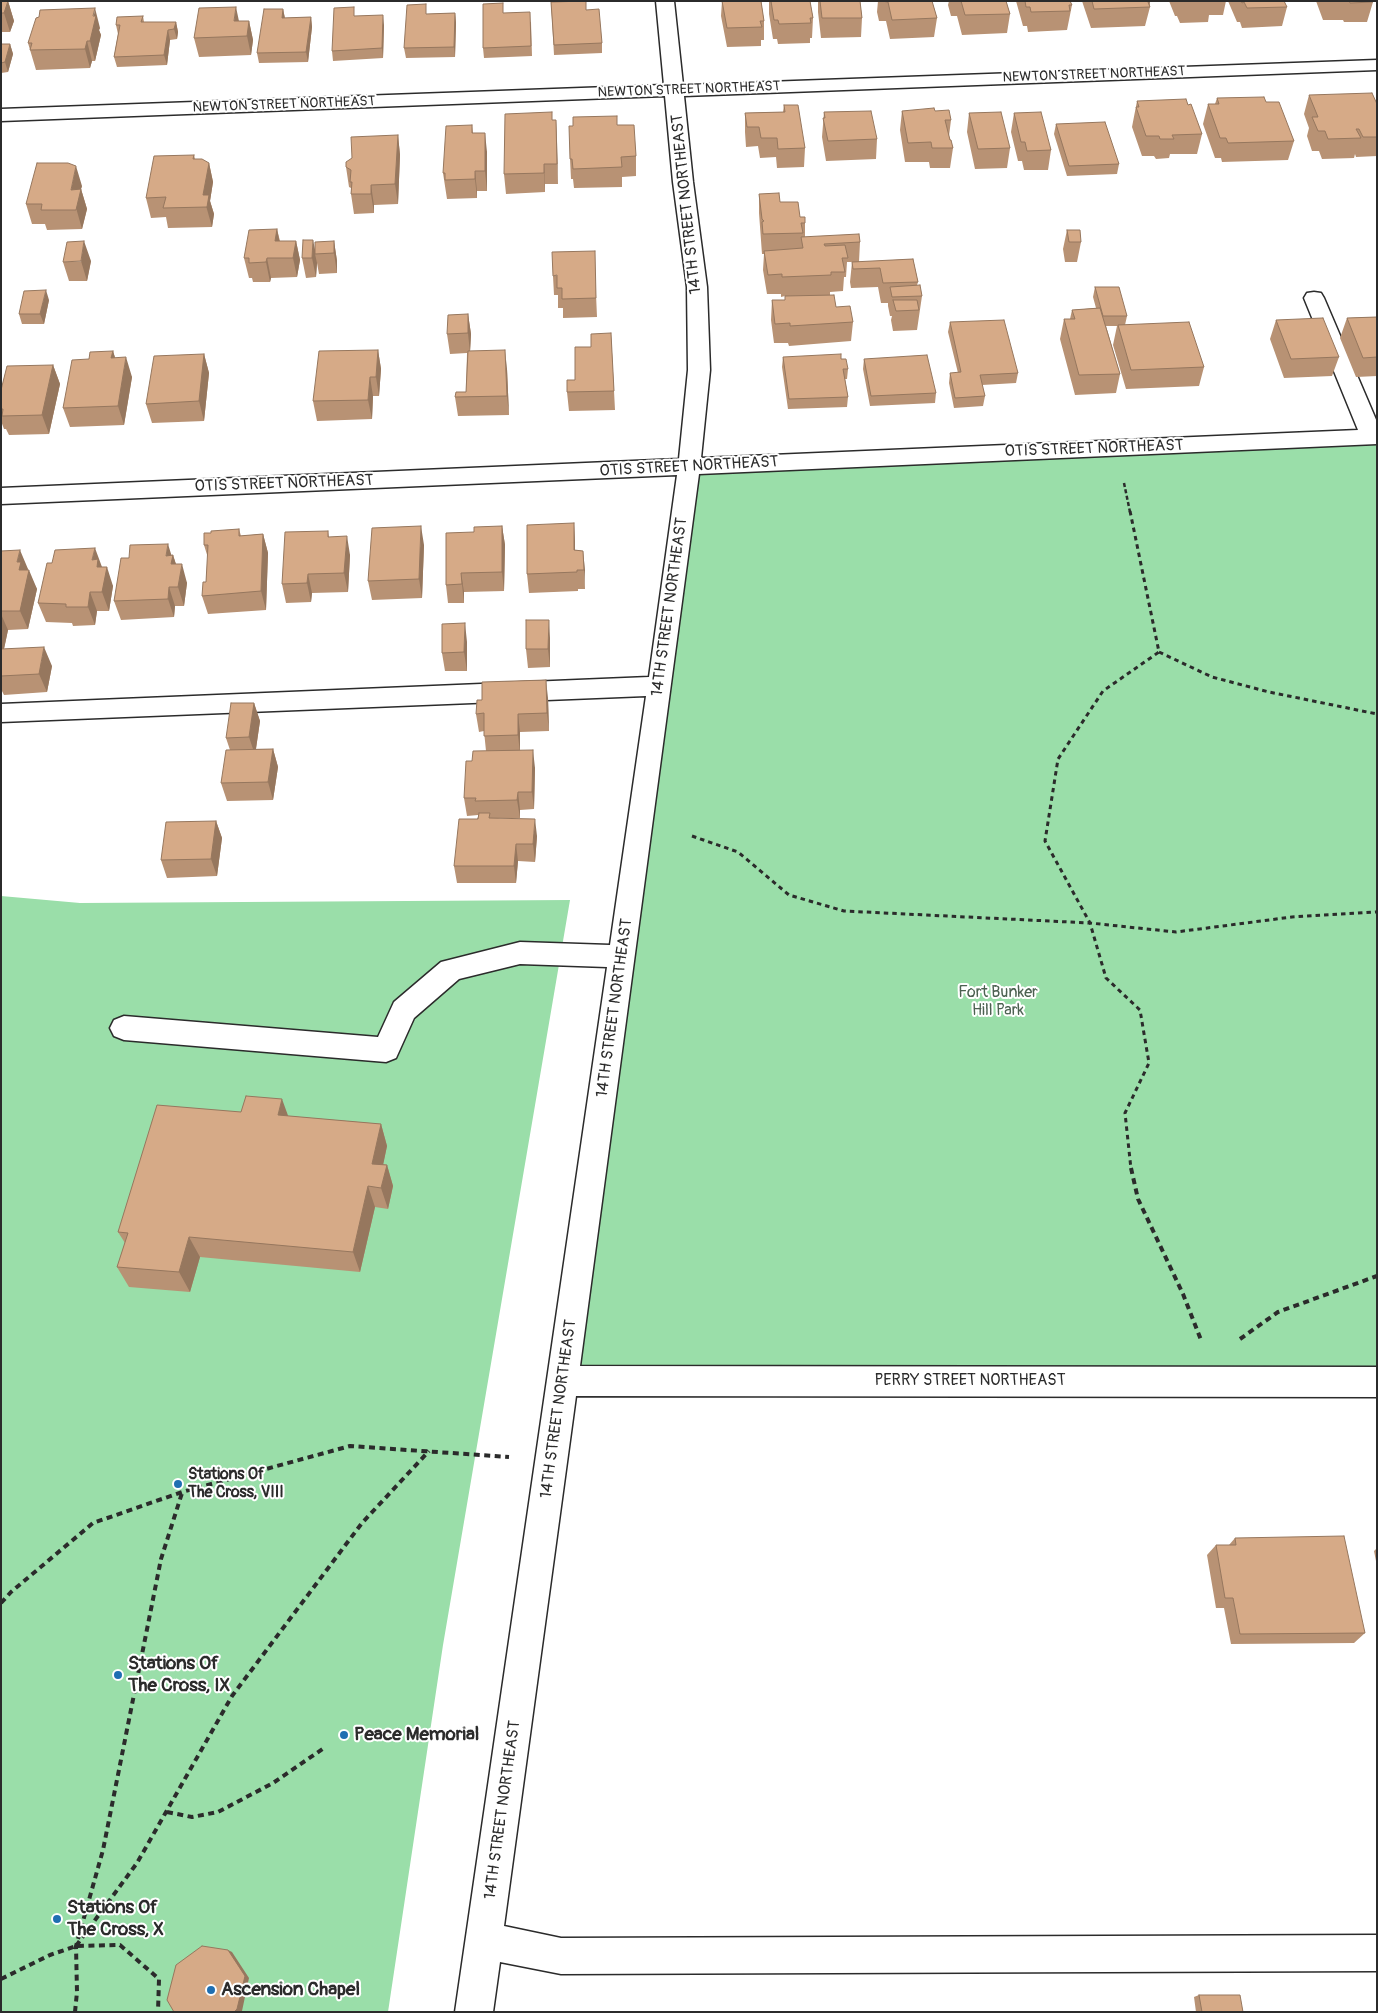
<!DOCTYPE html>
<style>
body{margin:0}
#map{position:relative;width:1378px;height:2013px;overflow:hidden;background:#fff;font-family:Pangolin,sans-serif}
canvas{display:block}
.frame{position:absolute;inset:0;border:2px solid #2b2b2b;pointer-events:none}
</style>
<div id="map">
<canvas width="1378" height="2013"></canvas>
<div class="frame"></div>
</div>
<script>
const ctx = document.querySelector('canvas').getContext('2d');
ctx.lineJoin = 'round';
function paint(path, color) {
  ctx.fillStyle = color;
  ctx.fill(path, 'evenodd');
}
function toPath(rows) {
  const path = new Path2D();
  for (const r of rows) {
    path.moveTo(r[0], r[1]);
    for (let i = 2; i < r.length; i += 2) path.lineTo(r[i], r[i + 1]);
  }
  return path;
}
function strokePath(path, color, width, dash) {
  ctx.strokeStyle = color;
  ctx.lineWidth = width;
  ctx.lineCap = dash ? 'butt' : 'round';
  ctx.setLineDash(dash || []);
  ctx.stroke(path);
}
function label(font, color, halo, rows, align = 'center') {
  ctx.font = font + ' Pangolin,sans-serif';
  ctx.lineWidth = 4;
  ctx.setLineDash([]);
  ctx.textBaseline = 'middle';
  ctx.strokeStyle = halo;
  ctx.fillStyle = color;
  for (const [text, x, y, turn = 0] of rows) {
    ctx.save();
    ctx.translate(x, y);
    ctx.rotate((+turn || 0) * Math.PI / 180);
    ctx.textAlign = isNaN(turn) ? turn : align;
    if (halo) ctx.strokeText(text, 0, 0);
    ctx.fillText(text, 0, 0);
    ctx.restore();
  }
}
const green = toPath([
 [1377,437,1377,1382,563,1381,690,467],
 [1,896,80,903,570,900,443,1645,388,2012,1,2012]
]);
const pathFar2 = toPath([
 [1124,483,1130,512]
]);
const pathFar1 = toPath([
 [1130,511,1159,652,1103,691,1058,759,1045,841,1090,923,1106,978,1140,1010,1149,1063,1125,1113,1131,1169],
 [1159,652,1212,677,1269,692,1377,714],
 [692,836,738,852,789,895,844,911,1090,923,1176,932,1292,917,1377,912]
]);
const path = toPath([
 [1131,1168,1138,1199,1183,1294,1201,1340],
 [1240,1339,1278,1312,1377,1276],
 [1,1603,11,1592,93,1523,182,1492,350,1446,509,1457],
 [167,1812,192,1817,218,1812,273,1783,324,1748],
 [76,1946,137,1863,232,1696,362,1523,429,1451],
 [1,1979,50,1955,76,1946,120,1945,159,1979,158,2012],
 [75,2012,77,1992,76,1946,103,1850,161,1559,182,1493]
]);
const minor = toPath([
 [656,1,674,1,683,85,1377,60,1377,70,684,96,693,182,707,287,710,370,701,458,1358,430,1304,298,1307,293,1314,292,1321,293,1324,298,1377,422,1377,444,699,474,580,1366,1377,1367,1377,1397,576,1396,504,1926,561,1938,1377,1935,1377,1971,561,1974,500,1962,493,2012,455,2012,607,967,520,964,459,979,414,1018,396,1058,386,1062,124,1040,114,1036,110,1028,114,1020,124,1016,378,1037,394,1002,441,962,520,942,610,945,646,696,1,722,1,704,649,677,677,475,1,504,1,488,679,459,688,370,687,287,673,182,665,96,1,121,1,109,664,85,656,1]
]);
const wall = toPath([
 [1,1,8,1,14,21,10,32,2,32,1,35],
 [722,1,761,1,764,21,764,40,761,40,761,46,727,47,721,16],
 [769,1,810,1,813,18,812,38,810,38,810,43,778,44,777,39,773,39,769,14],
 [818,1,860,1,862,18,861,37,821,38,818,12],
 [878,1,932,1,937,18,934,37,890,39,886,21,879,21,877,12],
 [949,1,1006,1,1010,14,1007,33,962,35,957,16,951,16,948,5],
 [1016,1,1070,1,1072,5,1067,30,1028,32,1027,26,1023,26],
 [1082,1,1150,1,1150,7,1145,26,1091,28],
 [1169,1,1226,1,1223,15,1209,15,1208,22,1180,23,1177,16,1175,16],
 [1228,1,1284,1,1287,7,1282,26,1242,28,1240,22,1237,22],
 [1316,1,1373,1,1373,2,1367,22,1344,22,1343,20,1323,20],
 [551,2,586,10,602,43,602,53,554,55],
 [283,9,285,18,311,17,312,27,308,62,259,63,257,53],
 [455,13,456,23,455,57,406,58,404,48,427,14],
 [504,13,531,22,532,56,484,58,483,48],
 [143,16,144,22,176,22,178,32,177,39,170,40,167,65,117,67,114,57,118,34,116,25],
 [356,16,384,25,383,58,333,61,332,51],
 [239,21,249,21,253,40,251,55,199,57,194,38],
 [100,28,99,30,101,35,95,61,92,61,90,68,36,70,28,43],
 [1,44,10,44,13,54,8,72,1,73],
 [1309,95,1377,104,1377,156,1356,157,1355,154,1354,158,1322,159,1319,151,1312,151,1307,136,1309,128,1304,114],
 [1217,98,1266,102,1294,141,1288,160,1222,162,1221,158,1215,158,1203,124,1208,104,1215,104],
 [1137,101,1188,105,1202,134,1197,154,1170,154,1169,158,1156,159,1154,156,1142,156,1132,127],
 [784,105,805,148,804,167,777,168,776,157,760,158,758,146,746,147,745,132,745,113,783,112],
 [902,111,935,111,951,120,949,136,953,148,950,168,930,168,929,162,905,162,900,130],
 [824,112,877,139,876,159,826,161,822,137],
 [969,113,1010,148,1007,168,975,169,967,132],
 [1014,113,1051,150,1048,170,1024,170,1022,161,1018,161,1011,132],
 [553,120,556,120,558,184,545,184,545,192,506,194,504,174],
 [1056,124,1119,164,1117,174,1067,176,1054,134],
 [472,125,473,133,487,152,487,191,477,191,477,198,447,199,443,173],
 [617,125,636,156,636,176,622,177,622,187,574,188,573,179,571,179,570,159],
 [398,135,400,155,398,204,374,205,374,213,354,214,351,194,351,188,349,187,346,167],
 [194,155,195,159,209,163,213,182,210,201,214,214,212,227,168,228,166,217,151,218,146,198],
 [82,186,81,189,87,209,82,229,47,230,45,224,32,224,26,204],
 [759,194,780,202,800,217,805,223,805,237,860,242,859,262,913,259,918,282,917,285,922,296,917,330,893,331,891,320,892,316,890,316,888,306,888,303,881,303,878,287,851,288,850,282,852,262,855,262,847,262,846,277,844,277,843,291,830,292,830,295,836,307,853,322,851,341,789,346,788,343,774,343,771,320,772,300,785,300,785,296,781,297,781,294,767,294,763,270,764,254,762,254,759,213],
 [277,229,280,241,296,241,300,260,297,277,271,278,270,282,253,282,252,278,249,278,244,258],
 [1067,230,1081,242,1077,262,1065,262,1063,249],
 [334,241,337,261,337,273,319,274,317,263,316,277,306,278,302,258,315,249],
 [91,261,87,281,69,281,63,262],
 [595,271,597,317,563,318,563,308,558,308,558,295,554,295,553,276],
 [1095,287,1127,316,1125,325,1204,367,1199,386,1126,389,1113,345,1117,326,1106,326,1120,374,1116,393,1075,395,1060,339,1064,319,1070,319,1072,310,1096,308,1093,297],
 [49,300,44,324,22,324,19,314],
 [468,314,471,334,470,351,507,369,509,415,458,416,455,397,466,392,467,353,450,354,447,334],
 [1377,317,1377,376,1356,377,1340,338,1347,318],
 [1276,320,1339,357,1332,376,1284,378,1270,339],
 [950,322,1018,373,1016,383,982,385,985,396,983,406,954,408,949,383,950,373,958,373,948,332],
 [611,333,615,410,569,411,567,392,575,380,591,347],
 [378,350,381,369,379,396,373,396,372,419,317,421,313,401],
 [113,351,115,358,132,377,124,425,70,427,63,408,89,359],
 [204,354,209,373,204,421,152,423,146,404],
 [783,357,841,359,848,369,847,379,845,379,848,397,847,407,788,409,782,367],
 [864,359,936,393,935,403,870,406,863,369],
 [53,365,60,384,49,434,9,435,6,429,4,429,1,421,1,390],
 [574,523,575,550,583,551,585,589,578,589,578,591,529,593,527,574],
 [502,526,505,545,504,591,464,592,464,603,448,603,446,585,474,532],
 [239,529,241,536,263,534,268,553,266,610,208,614,202,596,206,582,208,558,204,545,211,533],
 [328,531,329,537,350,555,348,592,312,593,311,602,286,603,282,584],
 [424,545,422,598,372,600,368,581],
 [1,551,28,569,27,570,37,589,28,629,8,630,4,649,52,666,47,692,4,695,1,689],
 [172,555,173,555,176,564,187,583,184,606,175,606,174,617,121,620,114,601],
 [101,567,113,586,109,611,97,611,95,625,73,626,72,623,46,622,38,603],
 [550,638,550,667,528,668,526,649],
 [467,642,467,671,445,671,442,653],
 [548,698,549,731,520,732,520,750,535,768,534,809,520,810,520,818,498,818,537,836,535,862,518,861,516,883,457,883,454,866,478,817,478,815,467,816,464,798,472,761,486,751,484,731,479,732,476,714],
 [254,703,260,721,256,749,273,749,278,767,273,800,227,801,221,783,230,750,226,738],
 [216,821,222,838,217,876,167,878,161,860],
 [288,1116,381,1124,387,1146,383,1164,387,1165,393,1186,388,1209,375,1207,360,1272,200,1257,190,1292,129,1287,117,1267,125,1243,118,1232],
 [1235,1538,1365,1633,1354,1643,1231,1644,1224,1608,1216,1608,1207,1555,1216,1545,1229,1545],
 [1377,1548,1377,1566,1374,1551],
 [1199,1995,1243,2012,1196,2012,1194,1997]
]);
const shadedWall = toPath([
 [8,1,14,21,10,32,4,13],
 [236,7,240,26,234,21],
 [95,8,100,28,99,30,101,35,95,61,90,41],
 [283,9,285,19,282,18],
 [455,13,456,23,455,57,454,47],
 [383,15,384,25,383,58,382,48],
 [311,17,312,27,308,62,306,52],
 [249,21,253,40,251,55,247,36],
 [176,22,178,32,177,39,174,29],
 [168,30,170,40,167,65,164,55],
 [87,41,92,61,90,68,85,49],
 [10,44,13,54,8,72,5,62],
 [556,120,557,140,558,184,557,164],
 [485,133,487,152,487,191,485,171],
 [398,135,400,155,398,204,395,184],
 [209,163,213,182,210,201,214,214,212,227,203,195],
 [544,164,545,184,545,192,544,173],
 [76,166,82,186,81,189,87,209,82,229,71,190],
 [475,171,477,191,477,198,475,179],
 [371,185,374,205,374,213,371,194],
 [277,229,281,249,275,241],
 [313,240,316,254,315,254,317,263,316,277,312,258],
 [84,241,91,261,87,281,81,261],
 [296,241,300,260,297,277,293,258],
 [334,241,337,261,337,273,334,253],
 [267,258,271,278,270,282,266,262],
 [46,290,49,300,44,324,40,314],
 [468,314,471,334,470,353,468,333],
 [378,350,381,369,379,396,376,377],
 [505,350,507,369,509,415,507,396],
 [113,351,119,370,111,358],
 [204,354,209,373,204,421,199,401],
 [126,357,132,377,124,425,118,406],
 [53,365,60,384,49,434,42,415],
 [370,377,373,396,372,419,368,400],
 [574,523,575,542,575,569,574,550],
 [421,526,424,545,422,598,419,579],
 [502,526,505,545,504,591,502,572],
 [263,534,268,553,266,610,261,591],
 [347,536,350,555,348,592,344,573],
 [168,544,172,557,173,555,179,574,166,556],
 [95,548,102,567,107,567,113,586,109,611,102,592,92,560],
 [20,550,28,569,26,575,29,570,37,589,28,629,20,611,19,570,17,562],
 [583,551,585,570,585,589],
 [182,564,187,583,184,606,178,587],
 [461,573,464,592,464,603,462,584],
 [308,574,312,593,311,602,307,583],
 [169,587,175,606,174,617,168,599],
 [90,592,97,611,95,625,88,607],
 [1,614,8,630,1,663],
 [549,620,550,638,550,667,548,649],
 [465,623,467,642,467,671,464,652],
 [44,647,52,666,47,692,39,674],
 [546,680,548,698,549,731,547,713],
 [254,703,260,721,255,755,249,737],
 [518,714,520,732,520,753,518,735],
 [273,749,278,767,273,800,268,782],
 [533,750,535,768,534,809,532,792],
 [518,792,520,810,520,818,517,800],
 [535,819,537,836,535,862,533,844],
 [216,821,222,838,217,876,211,859],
 [516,844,518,861,516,883,514,866],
 [282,1099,290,1121,278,1115],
 [381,1124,387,1146,379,1185,372,1164],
 [387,1165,393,1186,388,1209,381,1188],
 [368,1186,375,1207,360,1272,353,1252],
 [189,1237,200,1257,190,1292,179,1272],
 [228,1950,232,1952,249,1978,242,2011,241,2012,234,2012]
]);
const building = toPath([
 [1,1,8,1,4,13,1,13,1,1],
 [586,1,586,10,599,9,602,43,554,45,551,2,586,1],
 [722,1,761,1,764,21,760,21,762,27,727,28,722,1],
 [771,1,810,1,813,18,810,18,811,23,779,24,778,20,774,20,771,1],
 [820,1,860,1,862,18,822,18,820,1],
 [881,1,932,1,937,18,892,20,888,2,881,1],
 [961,1,1006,1,1010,14,965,15,961,1],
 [1025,1,1070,1,1072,5,1069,5,1070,11,1031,12,1030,7,1026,7,1025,1],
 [1092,1,1150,1,1150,2,1148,2,1150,7,1094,9,1092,1],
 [1241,1,1284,1,1287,7,1247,8,1244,2,1242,3,1241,1],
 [1349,1,1373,1,1373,2,1350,3,1349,1],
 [503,3,503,13,530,12,531,46,483,48,483,4,503,3],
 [426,4,426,14,455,13,454,47,404,48,407,5,426,4],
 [236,7,234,21,249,21,247,36,194,38,199,8,236,7],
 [354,7,354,16,383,15,382,48,332,51,334,8,354,7],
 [95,8,93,16,96,16,90,41,87,41,85,49,30,50,32,43,28,43,36,18,39,17,40,10,95,8],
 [264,9,283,9,282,18,311,17,306,52,257,53,264,9],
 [143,16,141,22,176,22,174,29,168,30,164,55,114,57,120,25,116,25,117,17,143,16],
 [1,44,10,44,5,62,1,63,1,44],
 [1372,93,1377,104,1377,137,1363,137,1359,129,1356,129,1361,138,1328,139,1325,131,1318,131,1312,117,1318,117,1309,95,1372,93],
 [1264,97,1266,102,1279,102,1294,141,1228,143,1226,138,1220,138,1208,104,1219,104,1217,98,1264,97],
 [1186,99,1188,105,1191,104,1202,134,1172,135,1174,139,1160,139,1159,136,1146,136,1136,107,1139,107,1137,101,1186,99],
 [784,105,798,105,805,148,778,149,777,138,761,138,759,127,747,127,745,113,785,112,784,105],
 [934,108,935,111,949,110,951,120,945,120,950,140,951,140,953,148,932,148,931,142,908,143,902,111,934,108],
 [871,111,877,139,828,141,823,118,825,118,824,112,871,111],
 [552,112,552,120,556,120,557,164,544,164,544,173,504,174,505,114,552,112],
 [1001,112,1010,148,978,149,969,113,1001,112],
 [1041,112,1051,150,1027,151,1025,142,1021,142,1014,113,1041,112],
 [617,116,617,125,634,125,636,156,621,157,622,167,573,169,572,159,570,159,569,126,573,126,573,117,617,116],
 [1105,122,1119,164,1069,166,1056,124,1105,122],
 [472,125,472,133,485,133,485,171,475,171,475,179,445,180,445,173,443,173,446,126,472,125],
 [398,135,395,184,371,185,371,194,351,194,352,182,350,182,351,170,346,167,346,162,352,158,351,137,398,135],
 [194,155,193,159,202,159,209,163,203,195,209,195,207,207,163,208,166,197,146,198,154,156,194,155],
 [37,163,68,163,76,166,71,190,81,189,76,210,41,210,42,204,26,204,37,163],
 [779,193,780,202,798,202,800,217,805,217,805,223,801,223,803,233,763,234,762,222,764,221,762,219,759,194,779,193],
 [277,229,275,241,296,241,293,258,267,258,266,262,249,263,249,258,244,258,249,230,277,229],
 [1067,230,1080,230,1081,242,1069,242,1067,230],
 [859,234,860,242,824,244,825,246,845,245,848,258,842,258,845,272,831,272,831,275,782,277,782,274,768,275,764,251,803,248,801,237,859,234],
 [303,240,313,240,312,258,302,258,303,240],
 [84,241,81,261,63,262,67,242,84,241],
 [334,241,334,253,315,254,315,242,334,241],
 [595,251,596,298,562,299,562,288,557,288,557,275,553,276,552,252,595,251],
 [913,259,918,282,883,283,880,268,853,269,852,262,913,259],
 [920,285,922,296,892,297,890,287,920,285],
 [1095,287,1119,287,1127,316,1103,316,1095,287],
 [46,290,40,314,19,314,24,291,46,290],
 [834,295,836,307,850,306,853,322,790,326,790,323,775,324,772,300,785,300,785,296,834,295],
 [893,300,917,300,919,310,896,311,893,300],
 [1100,308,1120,374,1079,375,1064,319,1075,319,1072,310,1100,308],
 [468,314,468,333,447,334,448,315,468,314],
 [1377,317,1377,357,1363,358,1347,318,1377,317],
 [1323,318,1339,357,1291,359,1276,320,1323,318],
 [1004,320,1018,373,980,375,985,396,955,398,950,373,961,372,950,322,1004,320],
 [1189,322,1204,367,1131,370,1118,325,1189,322],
 [611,333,614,391,567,392,567,380,575,380,575,347,591,347,591,334,611,333],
 [378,350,376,377,370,377,368,400,313,401,319,351,378,350],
 [505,350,507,396,455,397,456,392,466,392,468,351,505,350],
 [113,351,111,358,126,357,118,406,63,408,72,360,89,359,90,352,113,351],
 [204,354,199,401,146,404,154,356,204,354],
 [841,354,841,359,846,359,848,369,843,369,848,397,789,399,783,357,841,354],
 [927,355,936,393,871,396,864,359,927,355],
 [53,365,42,415,2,416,3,409,1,409,1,390,7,366,53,365],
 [574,523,574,550,583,551,584,570,577,570,577,572,527,574,527,525,574,523],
 [421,526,419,579,368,581,372,528,421,526],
 [502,526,502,572,461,573,462,584,446,585,446,533,474,532,474,527,502,526],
 [239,529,239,536,263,534,261,591,202,596,203,582,206,582,208,545,204,545,204,533,211,533,211,531,239,529],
 [328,531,328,537,347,536,344,573,308,574,307,583,282,584,285,532,328,531],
 [168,544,166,556,173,555,171,564,182,564,178,587,169,587,168,599,114,601,121,558,129,558,130,545,168,544],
 [95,548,92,560,98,559,97,567,107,567,102,592,90,592,88,607,66,607,66,604,38,603,47,563,52,563,55,550,95,548],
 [20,550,17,562,21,562,19,570,29,570,20,611,1,611,1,551,20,550],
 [526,620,549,620,548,649,526,649,526,620],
 [465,623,464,652,442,653,442,624,465,623],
 [44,647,39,674,1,676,1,649,44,647],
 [546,680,547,713,518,714,518,735,484,736,484,713,476,714,477,700,482,700,482,682,546,680],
 [231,703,254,703,249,737,226,738,231,703],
 [273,749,268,782,221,783,226,750,273,749],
 [533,750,532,792,518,792,517,800,475,801,476,798,464,798,466,761,472,761,473,751,533,750],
 [479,813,490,813,489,818,535,819,533,844,516,844,514,866,454,866,459,819,478,819,479,813],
 [216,821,211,859,161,860,166,822,216,821],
 [246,1096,282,1099,278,1115,381,1124,372,1164,387,1165,381,1188,368,1186,353,1252,189,1237,179,1272,117,1267,128,1233,118,1232,157,1105,241,1112,246,1096],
 [1344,1536,1365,1633,1240,1634,1233,1598,1225,1598,1216,1545,1236,1545,1235,1538,1344,1536],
 [202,1946,228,1950,245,1976,237,2009,234,2012,174,2012,167,2000,176,1965,202,1946],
 [1199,1995,1240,1995,1243,2012,1202,2012,1199,1995]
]);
const markers = [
 [178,1484,5,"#1f6fb2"],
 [118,1675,5,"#1f6fb2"],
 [344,1735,5,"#1f6fb2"],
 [57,1919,5,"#1f6fb2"],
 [211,1990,5,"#1f6fb2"]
];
const farStreetnames = [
 ["NEWTON STREET NORTHEAST",1094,75,-2],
 ["NEWTON STREET NORTHEAST",689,90,-2],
 ["NEWTON STREET NORTHEAST",284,105,-2]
];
const streetNames = [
 ["14TH STREET NORTHEAST",687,204,-96],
 ["OTIS STREET NORTHEAST",1094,449,-2],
 ["OTIS STREET NORTHEAST",689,467,-3],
 ["OTIS STREET NORTHEAST",284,484,-2],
 ["14TH STREET NORTHEAST",670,607,-82],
 ["14TH STREET NORTHEAST",615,1008,-82],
 ["PERRY STREET NORTHEAST",970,1381],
 ["14TH STREET NORTHEAST",559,1409,-82],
 ["14TH STREET NORTHEAST",503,1810,-82]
];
const parkNames = [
 ["Fort Bunker",998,993],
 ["Hill Park",998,1011]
];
const poiNames = [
 ["Stations Of",188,1475],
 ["The Cross, VIII",188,1493]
];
const nearPoinames = [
 ["Stations Of",128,1664],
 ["The Cross, IX",128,1686],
 ["Peace Memorial",354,1735],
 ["Stations Of",67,1908],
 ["The Cross, X",67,1930],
 ["Ascension Chapel",221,1990]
];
paint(green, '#9adea9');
strokePath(minor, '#2b2b2b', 3);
strokePath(pathFar2, '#2b2b2b', 2.5, [4, 2.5]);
strokePath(pathFar1, '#2b2b2b', 3, [4.5, 4]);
strokePath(path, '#2b2b2b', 4, [6, 4.5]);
paint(minor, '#fff');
paint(wall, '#b89274');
paint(shadedWall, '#96775e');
paint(building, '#d6aa87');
strokePath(building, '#96775e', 1);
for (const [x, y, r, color] of markers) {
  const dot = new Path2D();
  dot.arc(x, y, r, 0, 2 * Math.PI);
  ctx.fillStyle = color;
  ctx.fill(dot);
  strokePath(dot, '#fff', 2);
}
label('14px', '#2b2b2b', '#fff', farStreetnames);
label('16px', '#2b2b2b', '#fff', streetNames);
label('16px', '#4c6151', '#fff', parkNames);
label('bold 16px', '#2b2b2b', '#fff', poiNames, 'left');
label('bold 19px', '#2b2b2b', '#fff', nearPoinames, 'left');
</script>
